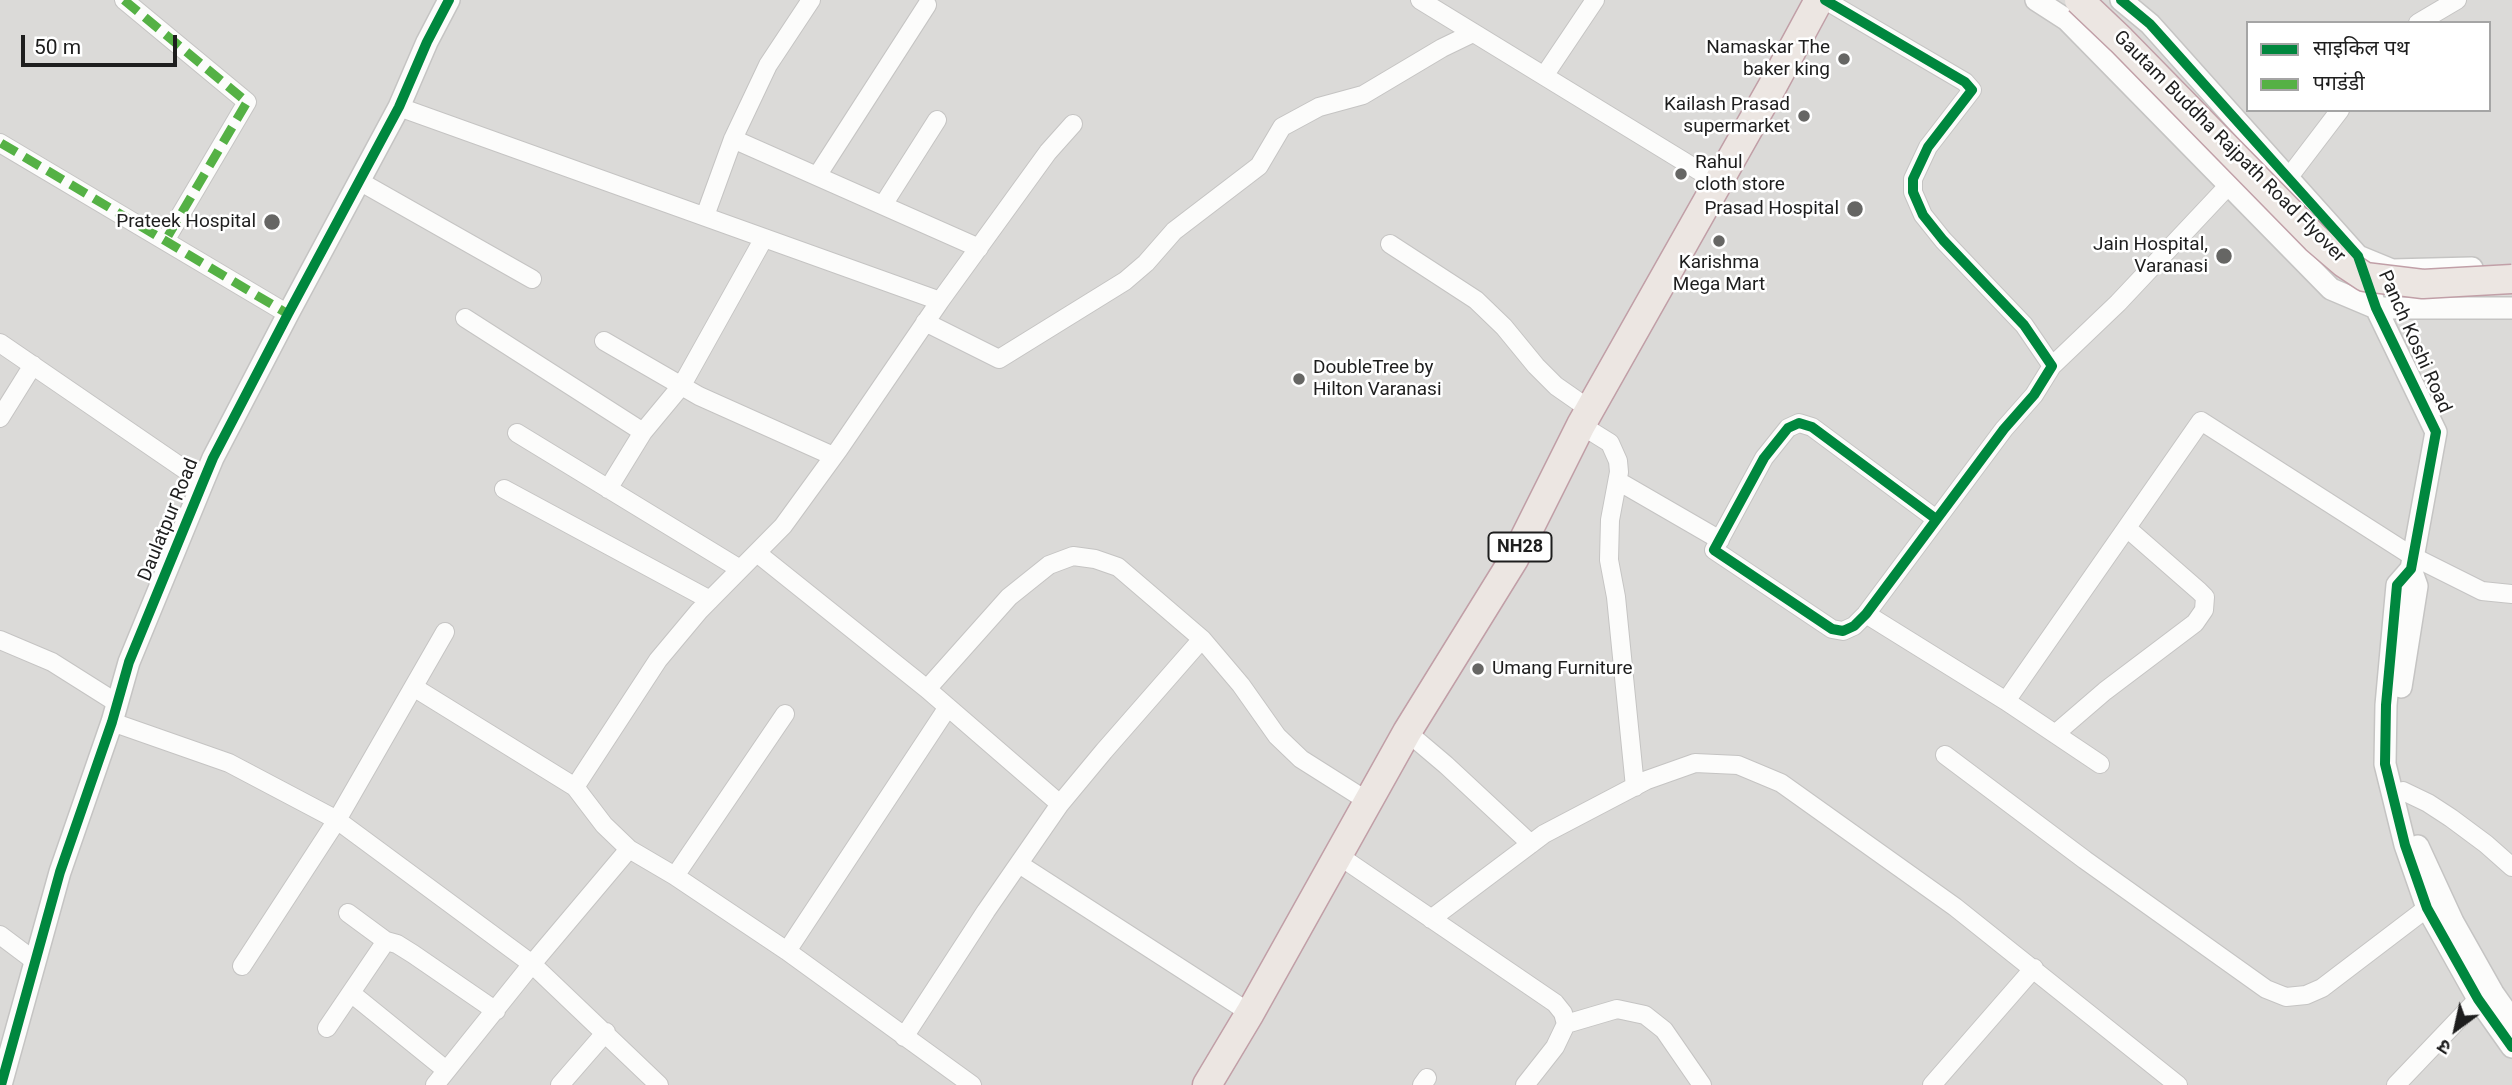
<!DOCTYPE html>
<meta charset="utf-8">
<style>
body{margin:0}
#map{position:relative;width:2512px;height:1085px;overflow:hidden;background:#ecebe7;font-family:Roboto,"Noto Sans Devanagari",sans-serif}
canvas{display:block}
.legend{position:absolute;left:2246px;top:21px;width:245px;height:91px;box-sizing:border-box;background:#fff;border:2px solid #a5a5a5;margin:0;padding:9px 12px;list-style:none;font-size:21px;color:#1e1e1e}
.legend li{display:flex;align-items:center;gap:14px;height:35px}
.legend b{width:35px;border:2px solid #a5a5a5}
.north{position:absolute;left:2421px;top:994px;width:70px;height:70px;-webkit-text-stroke:5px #fff;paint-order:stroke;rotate:213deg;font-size:19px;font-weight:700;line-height:28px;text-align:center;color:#1e1e1e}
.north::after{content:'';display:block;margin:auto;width:24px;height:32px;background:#1e1e1e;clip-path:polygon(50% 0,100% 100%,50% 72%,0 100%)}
.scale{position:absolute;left:21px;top:35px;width:156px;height:32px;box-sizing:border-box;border:4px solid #1e1e1e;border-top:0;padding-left:9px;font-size:21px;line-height:24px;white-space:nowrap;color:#1e1e1e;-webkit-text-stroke:5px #fff;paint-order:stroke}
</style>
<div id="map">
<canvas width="2512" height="1085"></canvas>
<ul class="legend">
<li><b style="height:9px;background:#00873e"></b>साइकिल पथ</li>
<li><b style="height:9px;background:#55b145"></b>पगडंडी</li>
</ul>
<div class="north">उ</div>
<div class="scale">50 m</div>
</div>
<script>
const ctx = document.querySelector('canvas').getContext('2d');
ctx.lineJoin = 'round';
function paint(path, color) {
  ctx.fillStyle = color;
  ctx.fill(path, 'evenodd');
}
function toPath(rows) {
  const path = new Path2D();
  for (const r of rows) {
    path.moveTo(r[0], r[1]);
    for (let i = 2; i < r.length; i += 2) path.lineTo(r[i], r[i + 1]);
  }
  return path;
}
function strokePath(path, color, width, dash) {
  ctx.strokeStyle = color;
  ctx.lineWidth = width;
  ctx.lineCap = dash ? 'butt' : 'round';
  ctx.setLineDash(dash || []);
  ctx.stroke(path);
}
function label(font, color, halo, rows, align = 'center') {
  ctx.font = font + ' Roboto,sans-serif';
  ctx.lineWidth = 5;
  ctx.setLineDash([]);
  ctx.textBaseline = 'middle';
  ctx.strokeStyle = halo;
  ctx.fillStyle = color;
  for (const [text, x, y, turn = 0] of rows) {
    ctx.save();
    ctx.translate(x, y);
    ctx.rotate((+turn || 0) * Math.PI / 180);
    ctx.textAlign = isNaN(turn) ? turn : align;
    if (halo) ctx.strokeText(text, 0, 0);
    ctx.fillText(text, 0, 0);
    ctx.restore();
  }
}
const residential = toPath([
 [0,0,2512,0,2512,1085,0,1085],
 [2248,23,2489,23,2489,110,2248,110]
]);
const minor = toPath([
 [124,0,247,102,165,241],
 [1420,0,1719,183],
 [1825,0,1965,82,1972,90,1928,147,1913,179,1913,192,1923,215,1943,240,2024,325,2052,366,2034,395,2004,429,1866,614,1854,626,1843,631,1832,629,1714,550,1764,458,1788,428,1799,423,1812,427,1936,519],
 [2418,23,2457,0],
 [1544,76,1595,0],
 [399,107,940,301],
 [733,139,979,248],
 [0,143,288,314],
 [817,176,927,5],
 [359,181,532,279],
 [2277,185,2292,173,2340,110],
 [883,205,937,120],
 [705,216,733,139,768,65,811,0],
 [1390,244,1476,300,1504,327,1536,366,1556,386,1589,409],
 [465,318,643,432],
 [925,322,999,359,1125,281,1146,263,1174,231,1259,166,1282,127,1319,107,1363,95,1442,48,1473,33],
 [604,341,699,396,833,456],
 [0,343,203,482],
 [2052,366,2118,303,2228,186],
 [0,418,33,365],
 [1581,425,1610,443,1618,461,1619,472,1610,520,1609,560,1616,597,1635,787],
 [517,433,740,569],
 [1618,481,1720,540],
 [504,489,710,600],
 [608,489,643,432,682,385,764,238],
 [757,553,927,689,1060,804],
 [1866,614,2006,701,2100,764],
 [0,640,52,662,117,703],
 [415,688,575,787,604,825,629,849,675,876,787,951,972,1085],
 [927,689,1009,597,1049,565,1073,556,1095,559,1118,567,1202,639,1241,685,1277,736,1301,759,1369,802],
 [2006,701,2201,421,2412,556,2482,591,2512,594],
 [112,722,229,763,337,820,532,964,659,1085],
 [1407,732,1446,765,1531,844],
 [2055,734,2105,691,2195,623,2204,610,2205,597,2199,591,2128,529],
 [1945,755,2085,860,2266,989,2286,997,2306,995,2322,988,2427,908],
 [575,787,658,660,699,611,783,526,839,449,940,301,1048,152,1073,124],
 [2403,791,2428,803,2451,818,2486,844,2512,867],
 [1338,855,1555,1003,1563,1013,1566,1024,1555,1047,1525,1085],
 [1019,864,1250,1013],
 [675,876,785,714],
 [348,913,386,941],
 [1431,919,1544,834,1647,780,1695,763,1738,765,1781,783,1955,907,2178,1085],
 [0,935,36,962],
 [787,951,948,707],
 [242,966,337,820,445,632],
 [351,993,446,1070],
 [1566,1024,1617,1009,1645,1015,1664,1030,1702,1085],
 [327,1028,386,941,397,944,413,954,496,1011],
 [904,1037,986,911,1060,804,1104,751,1202,639],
 [435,1085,532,964,629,849],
 [560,1085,606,1032],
 [1422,1085,1427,1078],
 [1932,1085,2034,968],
 [2396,1085,2478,999]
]);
const tertiary = toPath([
 [2036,0,2067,20,2331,289,2376,308,2512,308],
 [2121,0,2150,24,2358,256,2376,308,2436,432,2411,569,2397,585,2386,705,2385,764,2405,845,2427,908,2478,999,2512,1047],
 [2358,256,2392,270,2472,268],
 [2401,687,2417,586,2411,569],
 [2418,846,2453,922,2493,993,2512,1020],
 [1,1085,60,872,112,722,129,662,203,482,213,458,288,314,399,107,427,42,449,0]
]);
const trunk = toPath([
 [1207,1085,1250,1013,1407,732,1514,559,1581,425,1772,87,1819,0]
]);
const trunkBridge = toPath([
 [2079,0,2121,40,2316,239,2344,263,2365,277,2423,284,2512,279]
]);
const quiet = toPath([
 [124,0,247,102,165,241],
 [1,143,288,314]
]);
const cycleway = toPath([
 [1825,0,1965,82,1972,90,1928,147,1913,179,1913,192,1923,215,1943,240,2024,325,2052,366,2034,395,2004,429,1866,614,1854,626,1843,631,1832,629,1714,550,1764,458,1788,428,1799,423,1812,427,1936,519],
 [2121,0,2150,24,2358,256,2376,308,2436,432,2411,569,2397,585,2386,705,2385,764,2405,845,2427,908,2478,999,2512,1047],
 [1,1085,60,872,112,722,129,662,203,482,213,458,288,314,399,107,427,42,449,0]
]);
const markers = [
 [1844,59,7,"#666664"],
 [1804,116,7,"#666664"],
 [1681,174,7,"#666664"],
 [1855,209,9,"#666664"],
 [272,222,9,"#666664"],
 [1719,241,7,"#666664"],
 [2224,256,9,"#666664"],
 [1299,379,7,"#666664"],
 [1478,669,7,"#666664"]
];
const shields = [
 [1520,547,63]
];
const shieldNames = [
 ["NH28",1520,547]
];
const poiNames = [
 ["Namaskar The",1830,48],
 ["baker king",1830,70],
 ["Kailash Prasad",1790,105],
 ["supermarket",1790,127],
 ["Rahul",1695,163,"left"],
 ["cloth store",1695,185,"left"],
 ["Prasad Hospital",1839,209],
 ["Prateek Hospital",256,222],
 ["Jain Hospital,",2208,245],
 ["Varanasi",2208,267],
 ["Karishma",1719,263,"center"],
 ["Mega Mart",1719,285,"center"],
 ["DoubleTree by",1313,368,"left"],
 ["Hilton Varanasi",1313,390,"left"],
 ["Umang Furniture",1492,669,"left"]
];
const streetNames = [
 ["Gautam Buddha Rajpath Road Flyover",2229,147,45],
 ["Panch Koshi Road",2414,342,66],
 ["Daulatpur Road",169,520,-68]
];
paint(residential, '#dbdad8');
strokePath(minor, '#c5c4c3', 20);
strokePath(tertiary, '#c5c4c3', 24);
strokePath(trunk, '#c19fa7', 31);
strokePath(minor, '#fcfcfb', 18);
strokePath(tertiary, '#fcfcfb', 21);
strokePath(trunk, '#ece6e2', 28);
strokePath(trunkBridge, '#c19fa7', 31, []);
strokePath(trunkBridge, '#ece6e2', 28);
strokePath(quiet, '#55b145', 9, [18, 9]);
strokePath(cycleway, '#00873e', 10);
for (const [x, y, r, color] of markers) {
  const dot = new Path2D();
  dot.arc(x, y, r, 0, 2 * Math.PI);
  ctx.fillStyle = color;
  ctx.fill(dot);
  strokePath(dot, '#fff', 2.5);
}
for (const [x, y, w] of shields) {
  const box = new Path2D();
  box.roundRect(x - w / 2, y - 14.5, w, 29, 5);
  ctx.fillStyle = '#fff';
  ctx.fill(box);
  strokePath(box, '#1e1e1e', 2);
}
label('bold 18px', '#1e1e1e', null, shieldNames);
label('19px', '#1e1e1e', '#fff', poiNames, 'right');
label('19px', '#1e1e1e', '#fff', streetNames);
</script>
